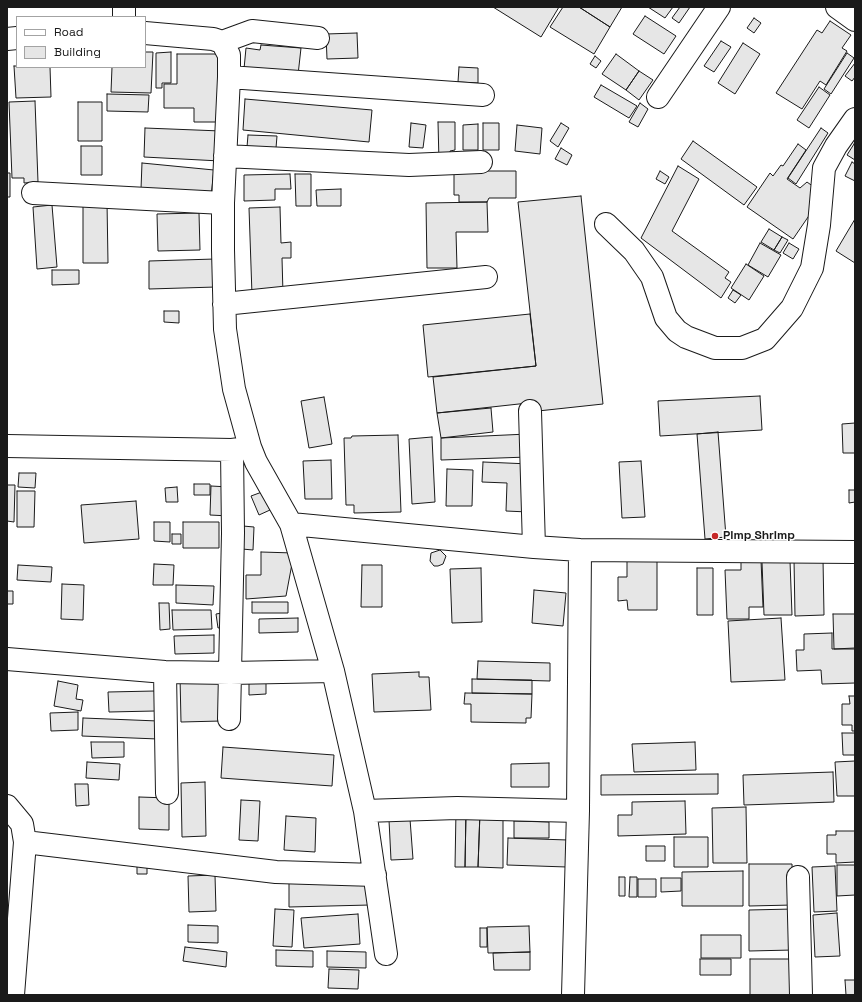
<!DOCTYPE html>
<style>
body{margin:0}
#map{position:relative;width:862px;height:1002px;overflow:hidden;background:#fff;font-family:"Space Grotesk",sans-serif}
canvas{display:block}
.frame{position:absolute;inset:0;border:8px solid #1a1a1a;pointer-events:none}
.legend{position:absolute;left:16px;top:16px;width:130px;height:52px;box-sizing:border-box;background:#fff;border:1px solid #a3a3a3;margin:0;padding:5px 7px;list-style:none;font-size:12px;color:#1a1a1a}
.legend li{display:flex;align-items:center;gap:8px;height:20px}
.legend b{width:20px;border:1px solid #a3a3a3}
</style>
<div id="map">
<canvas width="862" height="1002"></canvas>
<div class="frame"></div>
<ul class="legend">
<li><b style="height:5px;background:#fff"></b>Road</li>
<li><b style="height:11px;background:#e6e6e6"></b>Building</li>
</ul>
</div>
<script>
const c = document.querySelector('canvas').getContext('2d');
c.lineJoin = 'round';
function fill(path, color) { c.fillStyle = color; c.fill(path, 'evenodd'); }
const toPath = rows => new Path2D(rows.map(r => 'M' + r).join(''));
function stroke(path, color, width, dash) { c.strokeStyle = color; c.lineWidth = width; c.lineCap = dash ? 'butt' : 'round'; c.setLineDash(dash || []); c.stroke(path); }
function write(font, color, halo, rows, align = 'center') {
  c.font = font + ' "Space Grotesk",sans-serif'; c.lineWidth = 3; c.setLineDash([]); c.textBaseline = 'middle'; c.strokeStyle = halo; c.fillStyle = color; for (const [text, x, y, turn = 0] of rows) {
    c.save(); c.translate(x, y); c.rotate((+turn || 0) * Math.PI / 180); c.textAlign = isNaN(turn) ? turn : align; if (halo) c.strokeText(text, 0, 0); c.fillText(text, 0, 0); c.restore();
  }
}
const building = toPath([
 [493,7,559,7,541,37,493,7],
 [563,7,579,7,610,27,594,54,550,27,563,7],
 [579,7,622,7,610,27,579,7],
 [648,7,673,7,665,18,648,7],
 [680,7,690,7,679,23,672,18,680,7],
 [645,16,676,36,664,54,633,34,645,16],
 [754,18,761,23,754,33,747,28,754,18],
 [830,21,851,35,842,48,847,51,826,85,820,81,802,109,776,93,817,30,822,33,830,21],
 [357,33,358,58,327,59,326,34,357,33],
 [721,41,731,47,714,72,704,66,721,41],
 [743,43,760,54,735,94,718,83,743,43],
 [261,45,301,48,298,75,244,69,246,48,260,50,261,45],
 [145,52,153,52,151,93,111,92,112,67,145,67,145,52],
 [171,52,171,83,162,83,162,88,156,88,156,53,171,52],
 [847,53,854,58,831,94,824,89,847,53],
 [177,54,219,54,219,122,194,122,194,108,164,108,164,84,177,84,177,54],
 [616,54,639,71,626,90,602,74,616,54],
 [595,56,601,61,596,68,590,64,595,56],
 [855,63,855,77,852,81,845,76,855,63],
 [14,66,17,66,17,67,50,67,51,97,16,98,14,66],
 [459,67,478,68,478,83,458,82,459,67],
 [639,71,653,80,639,100,626,90,639,71],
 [601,85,637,106,629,118,594,97,601,85],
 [819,87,830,95,809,128,797,120,819,87],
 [107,94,149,95,148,112,107,111,107,94],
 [245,99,372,110,369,142,243,130,245,99],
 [35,101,38,182,24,183,24,178,12,178,9,102,35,101],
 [78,102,102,102,102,141,78,141,78,102],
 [640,103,648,109,638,127,629,122,640,103],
 [438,122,455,122,455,150,450,151,450,162,439,162,438,122],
 [411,123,426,125,423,148,409,147,411,123],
 [483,123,499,123,499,150,483,150,483,123],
 [561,123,569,128,558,147,550,141,561,123],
 [478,124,478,150,463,150,463,125,478,124],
 [517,125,542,128,540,154,515,151,517,125],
 [145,128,221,131,220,161,144,157,145,128],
 [821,128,828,133,796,184,788,178,821,128],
 [248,135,277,136,276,148,247,147,248,135],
 [693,141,757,187,744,205,681,159,693,141],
 [798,144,806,150,787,179,800,188,807,182,818,190,819,201,793,239,747,207,770,173,773,176,781,165,783,166,798,144],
 [854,144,855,145,855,160,847,155,854,144],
 [81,146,102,146,102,175,81,175,81,146],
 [561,148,572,155,567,165,555,159,561,148],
 [852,162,855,164,855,181,845,176,852,162],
 [142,163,214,170,211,196,141,189,142,163],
 [678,166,699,179,672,231,729,272,725,278,731,282,721,298,641,238,678,166],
 [454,171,516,171,516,198,489,198,487,202,459,202,459,195,454,195,454,171],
 [660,171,669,177,665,184,656,179,660,171],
 [7,173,10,173,10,197,7,197,7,173],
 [290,174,291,189,275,189,275,200,244,201,244,175,290,174],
 [295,174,311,174,311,206,296,206,295,174],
 [341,189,341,206,317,206,316,190,341,189],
 [581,196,603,404,538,411,537,402,437,413,433,377,536,366,518,202,581,196],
 [83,202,107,202,108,263,83,263,83,202],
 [487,202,488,232,456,232,457,268,427,268,426,203,487,202],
 [52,205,57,267,37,269,33,207,52,205],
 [280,207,281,243,291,242,291,258,282,258,283,294,252,295,249,208,280,207],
 [199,213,200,250,158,251,157,214,199,213],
 [855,219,855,263,836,251,855,219],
 [769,229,782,237,774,250,761,242,769,229],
 [782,237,788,240,780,253,774,250,782,237],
 [760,243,781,255,768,277,748,265,760,243],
 [789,243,799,249,793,259,783,253,789,243],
 [215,259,216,287,149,289,149,261,215,259],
 [746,264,764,276,749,300,731,288,746,264],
 [52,270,79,270,79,284,52,285,52,270],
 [733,290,741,295,735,303,728,298,733,290],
 [164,311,179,311,179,323,164,322,164,311],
 [530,314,536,366,428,377,423,325,530,314],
 [760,396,762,430,660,436,658,401,760,396],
 [324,397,332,444,309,448,301,401,324,397],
 [491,408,493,432,441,438,437,413,491,408],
 [855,423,855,453,843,453,842,424,855,423],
 [718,432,726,537,705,539,697,434,718,432],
 [528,434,528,457,441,460,441,438,528,434],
 [398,435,401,512,354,513,354,505,346,505,344,438,351,438,352,436,398,435],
 [432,437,435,502,412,504,409,439,432,437],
 [331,460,332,499,305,499,303,461,331,460],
 [641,461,645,517,622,518,619,462,641,461],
 [483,462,530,464,528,512,506,511,507,483,482,482,483,462],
 [447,469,473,470,472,506,446,506,447,469],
 [19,473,36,473,35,488,18,487,19,473],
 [194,484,210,484,210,495,194,495,194,484],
 [7,485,15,485,14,522,7,521,7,485],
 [211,486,229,487,229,516,210,515,211,486],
 [177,487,178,502,166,502,165,488,177,487],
 [849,490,855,490,855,502,849,503,849,490],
 [17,491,35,491,34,527,17,527,17,491],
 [262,492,270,510,259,515,251,496,262,492],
 [136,501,139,539,84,543,81,505,136,501],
 [154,522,170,522,170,542,154,541,154,522],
 [183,522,219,522,219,548,183,548,183,522],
 [243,526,254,527,253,550,242,549,243,526],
 [172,534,181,534,181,544,172,544,172,534],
 [440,550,446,556,443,564,438,566,434,566,430,561,431,553,440,550],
 [261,552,294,553,286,596,246,599,246,575,261,575,261,552],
 [794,559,823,559,824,615,795,616,794,559],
 [627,560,657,560,657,610,628,610,627,600,618,601,618,577,627,577,627,560],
 [741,560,761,560,763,607,749,607,749,619,727,619,725,570,741,570,741,560],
 [790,561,792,615,764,615,762,562,790,561],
 [154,564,174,565,173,585,153,585,154,564],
 [18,565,52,567,51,582,17,580,18,565],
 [362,565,382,565,382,607,361,607,362,565],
 [481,568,482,622,452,623,450,569,481,568],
 [697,568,713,568,713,615,697,615,697,568],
 [62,584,84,585,83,620,61,619,62,584],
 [176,585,214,586,213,605,176,603,176,585],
 [534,590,566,593,563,626,532,623,534,590],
 [7,591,13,591,13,604,7,604,7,591],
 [252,602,288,602,288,613,252,613,252,602],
 [159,603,169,603,170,629,160,630,159,603],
 [172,610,211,610,212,629,173,630,172,610],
 [228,612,229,626,218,628,216,614,228,612],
 [833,614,855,614,855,648,834,649,833,614],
 [298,618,298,632,259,633,259,619,298,618],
 [781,618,785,680,731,682,728,621,781,618],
 [832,633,832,649,855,649,855,683,822,684,821,670,797,671,796,650,804,650,804,634,832,633],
 [214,635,214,653,175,654,174,636,214,635],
 [478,661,550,663,550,681,477,679,478,661],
 [419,672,419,677,429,677,431,710,374,712,372,674,419,672],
 [219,676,221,721,181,722,180,677,219,676],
 [472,679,532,680,532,694,472,693,472,679],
 [58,681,78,685,76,699,83,700,81,711,54,706,58,681],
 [249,681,266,681,266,694,249,695,249,681],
 [155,691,155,711,109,712,108,692,155,691],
 [465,693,532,694,531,718,526,718,526,723,471,722,471,704,464,704,465,693],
 [849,696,855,696,855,731,852,731,852,725,842,725,842,704,850,704,849,696],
 [78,712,78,730,51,731,50,713,78,712],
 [83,718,158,721,158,739,82,736,83,718],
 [842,733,855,733,855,755,843,755,842,733],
 [91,742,124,742,124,757,92,758,91,742],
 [695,742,696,770,634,772,632,744,695,742],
 [223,747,334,755,332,786,221,778,223,747],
 [855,761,855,796,837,796,835,762,855,761],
 [87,762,120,764,119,780,86,778,87,762],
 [549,763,549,787,511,787,511,764,549,763],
 [833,772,834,802,744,805,743,775,833,772],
 [718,774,718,794,601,795,601,775,718,774],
 [205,782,206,836,182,837,181,783,205,782],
 [75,784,88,784,89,805,76,806,75,784],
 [139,797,169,798,169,830,139,829,139,797],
 [241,800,260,801,258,841,239,840,241,800],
 [685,801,686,834,618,836,618,815,632,815,632,802,685,801],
 [746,807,747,863,713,863,712,808,746,807],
 [456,811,466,811,465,867,455,867,456,811],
 [466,811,480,812,478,867,465,867,466,811],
 [480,812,503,812,503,868,478,867,480,812],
 [286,816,316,818,315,852,284,850,286,816],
 [410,819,413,859,391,860,389,820,410,819],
 [514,821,549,822,549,838,514,838,514,821],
 [836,831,855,831,855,862,836,863,836,854,827,854,827,835,836,835,836,831],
 [674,837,708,837,708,867,674,867,674,837],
 [508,838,568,840,567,867,507,865,508,838],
 [646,846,665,846,665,861,646,861,646,846],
 [749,864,792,864,793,905,749,906,749,864],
 [837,865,855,865,855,895,837,896,837,865],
 [137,866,147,866,147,874,137,874,137,866],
 [835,866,837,911,814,912,812,867,835,866],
 [743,871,743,906,682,906,682,872,743,871],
 [215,875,216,911,189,912,188,876,215,875],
 [369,876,370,905,289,907,289,879,369,876],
 [619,877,625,877,625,896,619,896,619,877],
 [630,877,637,877,637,897,629,897,630,877],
 [661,878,681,878,681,891,661,892,661,878],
 [638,879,656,879,656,897,638,897,638,879],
 [275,909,294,910,292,947,273,946,275,909],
 [793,909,793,950,749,951,749,910,793,909],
 [837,913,840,956,815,957,813,915,837,913],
 [358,914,360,944,304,948,301,918,358,914],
 [188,925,218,926,218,943,188,942,188,925],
 [529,926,530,952,488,953,487,927,529,926],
 [480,928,487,928,487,947,480,947,480,928],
 [701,935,741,935,741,958,701,958,701,935],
 [185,947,227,952,226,967,183,961,185,947],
 [276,950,313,951,313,967,276,966,276,950],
 [327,951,366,952,366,968,327,967,327,951],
 [530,952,530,970,494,970,493,953,530,952],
 [700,959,731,959,731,975,700,975,700,959],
 [750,959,793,959,793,995,750,995,750,959],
 [329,969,359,970,358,989,328,988,329,969],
 [845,980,855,980,855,995,846,995,845,980]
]);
const minor = toPath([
 [124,7,124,17],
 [145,33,213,39,222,42,229,55,229,77,223,203,223,250,225,329,234,389,250,447,256,462,291,524,333,671,365,811,386,954],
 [7,39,17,38],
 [222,42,252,31,318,38],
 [229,77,483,95],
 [658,97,719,7],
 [225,156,409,165,481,162],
 [33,193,223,203],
 [606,224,634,251,652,277,666,318,677,331,686,337,715,348,742,348,765,339,792,308,812,268,819,225,824,168,836,146,855,119],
 [224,304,486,277],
 [530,411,534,547],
 [7,446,232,450,247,448],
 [291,524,534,547,580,550,855,552],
 [7,659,165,672,230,673,333,671],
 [165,672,167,793],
 [229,719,233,533,232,450],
 [7,806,22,824,25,842,13,995],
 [365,811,457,808,578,811],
 [25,842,276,872,375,875],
 [798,877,801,995],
 [573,995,578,811,580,550]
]);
const major = toPath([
 [837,7,855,20]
]);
const markers = [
 [715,536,4,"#c62828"]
];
const poiNames = [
 ["Pimp Shrimp",723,536]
];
fill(building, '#e6e6e6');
stroke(building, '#1a1a1a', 1);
stroke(minor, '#1a1a1a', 24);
stroke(major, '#1a1a1a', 24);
stroke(minor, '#fff', 22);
stroke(major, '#fff', 22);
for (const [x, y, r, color] of markers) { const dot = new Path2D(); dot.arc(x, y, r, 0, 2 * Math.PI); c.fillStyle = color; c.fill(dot); stroke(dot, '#fff', 1.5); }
write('bold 12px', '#1a1a1a', '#fff', poiNames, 'left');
</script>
